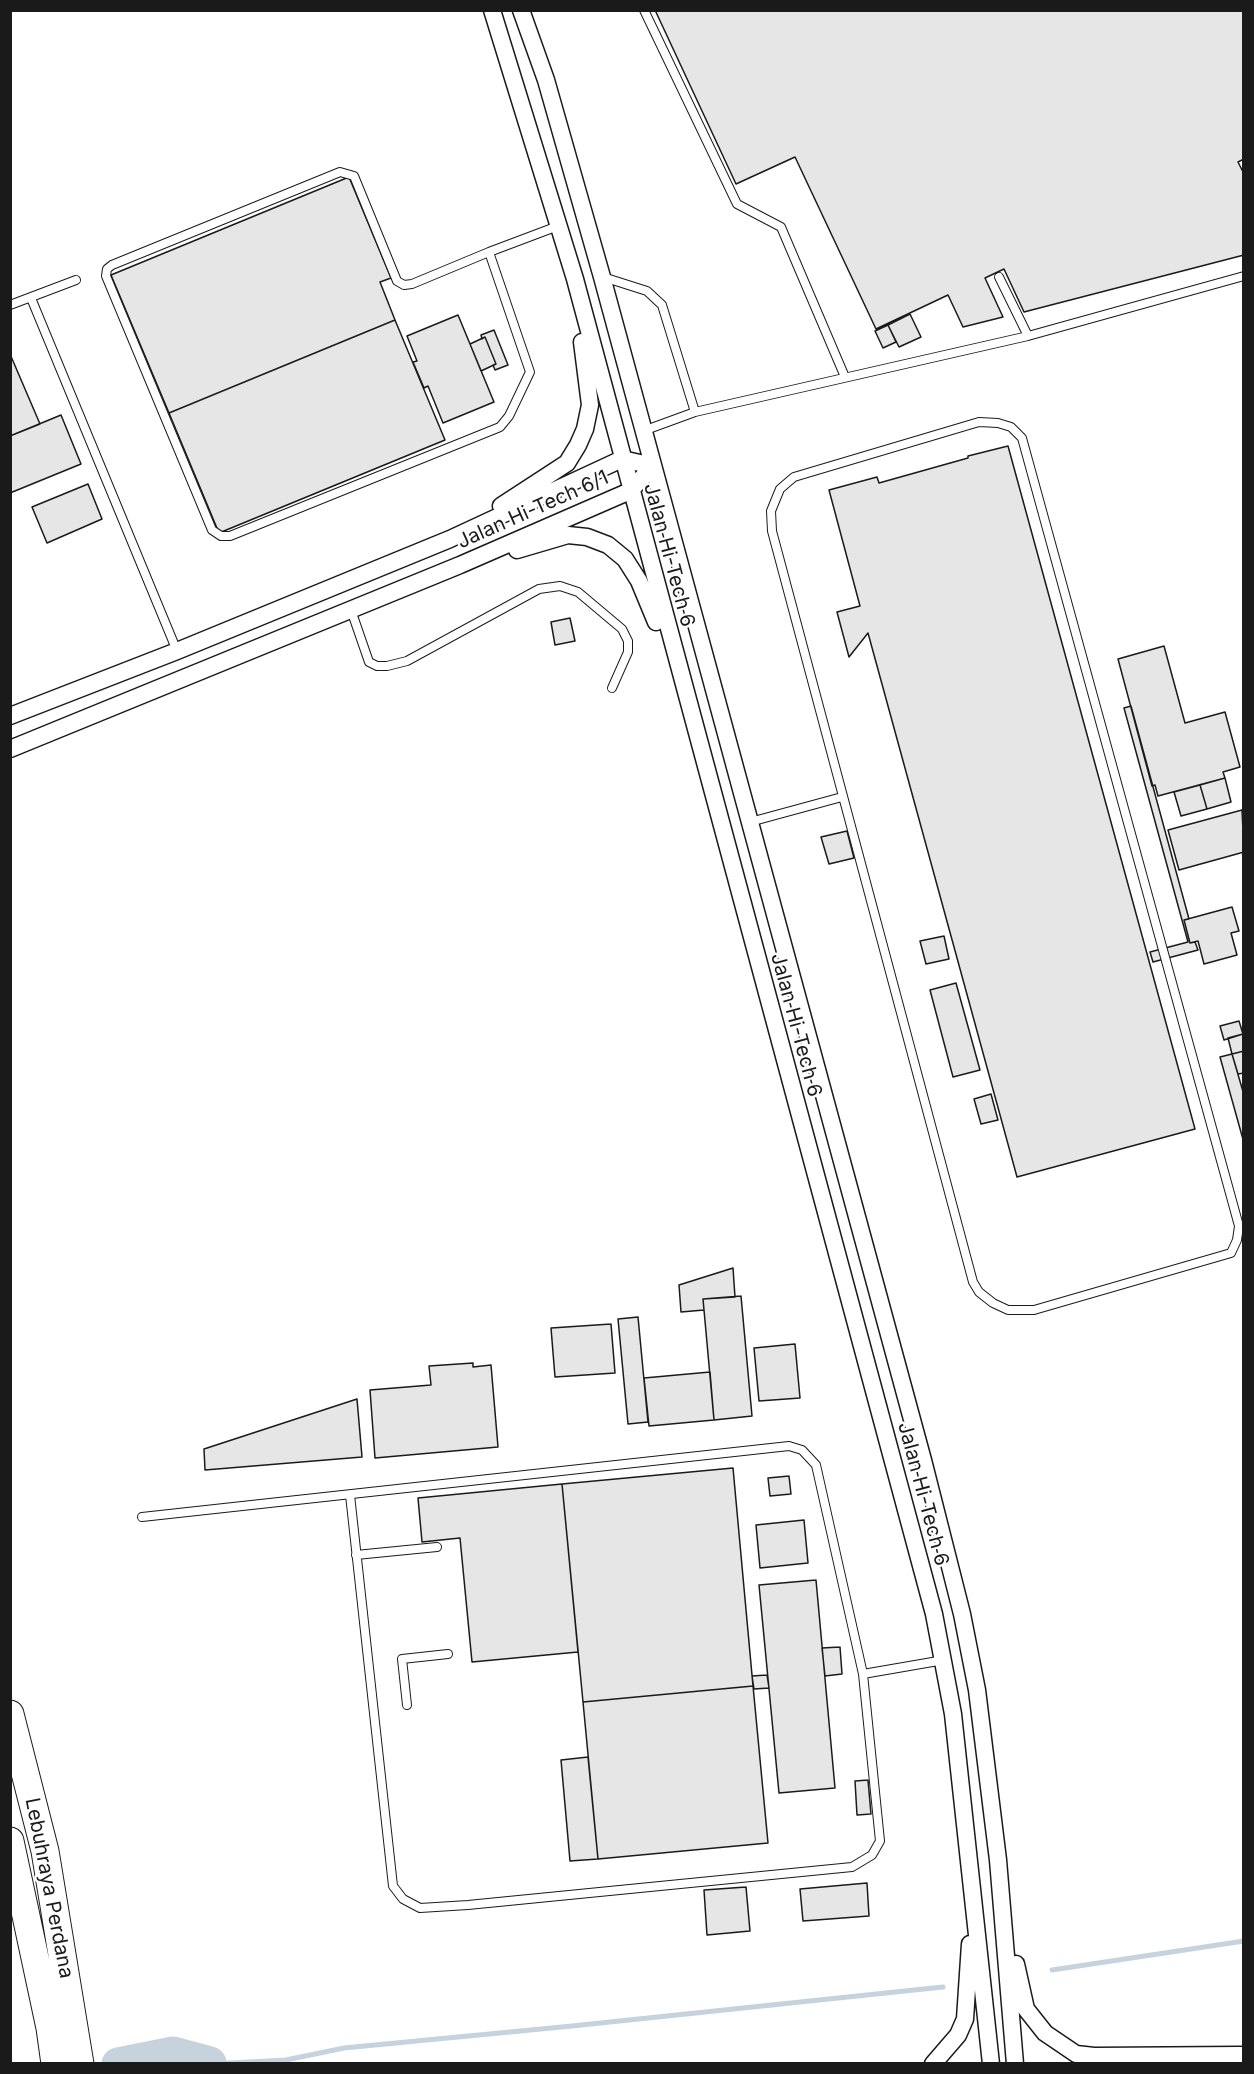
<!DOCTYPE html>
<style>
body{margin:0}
#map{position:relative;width:1254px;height:2074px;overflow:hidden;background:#fff;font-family:Inter,sans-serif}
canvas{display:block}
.frame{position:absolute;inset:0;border:12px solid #1a1a1a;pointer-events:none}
</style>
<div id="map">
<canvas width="1254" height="2074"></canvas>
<div class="frame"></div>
</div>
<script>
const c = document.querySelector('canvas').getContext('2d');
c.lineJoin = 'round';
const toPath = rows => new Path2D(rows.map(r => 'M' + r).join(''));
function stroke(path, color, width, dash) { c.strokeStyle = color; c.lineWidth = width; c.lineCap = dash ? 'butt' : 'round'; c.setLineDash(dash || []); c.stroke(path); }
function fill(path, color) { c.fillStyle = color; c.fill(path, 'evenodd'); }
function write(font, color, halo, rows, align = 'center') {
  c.font = font + ' Inter,sans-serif'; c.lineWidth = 4.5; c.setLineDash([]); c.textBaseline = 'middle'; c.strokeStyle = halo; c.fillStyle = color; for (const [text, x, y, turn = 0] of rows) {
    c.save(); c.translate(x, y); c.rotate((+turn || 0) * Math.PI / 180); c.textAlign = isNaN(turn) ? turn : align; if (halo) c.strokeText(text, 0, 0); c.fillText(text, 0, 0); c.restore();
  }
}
const stream = toPath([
 [1052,1970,1244,1941],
 [210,2064,286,2060,344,2048,572,2026,943,1987]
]);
const river = toPath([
 [118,2064,173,2053,210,2063]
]);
const building = toPath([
 [655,10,1244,10,1244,159,1238,162,1244,174,1244,255,1024,312,1004,269,985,278,1003,317,963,327,948,295,876,329,795,157,736,184,655,10],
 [349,177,391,278,380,282,395,320,169,413,111,275,349,177],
 [910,314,921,337,899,347,888,325,910,314],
 [458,315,494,402,443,423,428,386,424,388,413,362,417,361,407,336,458,315],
 [395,320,445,440,219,533,169,413,395,320],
 [888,325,896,342,883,348,875,331,888,325],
 [494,330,508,365,495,370,493,365,496,364,485,337,482,339,481,335,494,330],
 [485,337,496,364,481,371,470,344,485,337],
 [10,354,40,424,10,436,10,354],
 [61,415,81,464,10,493,10,436,61,415],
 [1008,446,1195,1129,1017,1177,868,633,849,657,837,612,860,606,829,490,877,477,879,483,968,458,968,456,1008,446],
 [88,484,102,519,47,543,32,507,88,484],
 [570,618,575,641,555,645,551,622,570,618],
 [1164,646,1185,723,1225,712,1240,767,1223,772,1225,778,1158,796,1155,785,1152,786,1118,659,1164,646],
 [1131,706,1189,919,1184,920,1190,943,1195,942,1198,950,1153,962,1150,952,1188,942,1124,708,1131,706],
 [1225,778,1231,802,1207,809,1200,785,1225,778],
 [1200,785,1207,809,1181,816,1174,792,1200,785],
 [1242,810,1244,852,1179,870,1168,830,1242,810],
 [847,831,854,858,829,864,821,837,847,831],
 [1232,907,1239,931,1231,933,1237,955,1204,964,1198,941,1190,943,1184,920,1232,907],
 [944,936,949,959,926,964,920,941,944,936],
 [956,983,980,1070,953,1077,930,990,956,983],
 [1239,1021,1243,1034,1224,1040,1220,1026,1239,1021],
 [1243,1034,1244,1051,1232,1054,1228,1038,1243,1034],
 [1244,1051,1244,1073,1238,1074,1232,1054,1244,1051],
 [1232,1054,1244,1095,1244,1143,1220,1057,1232,1054],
 [991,1094,998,1120,981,1124,974,1099,991,1094],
 [733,1268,735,1297,703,1299,704,1310,681,1312,679,1285,733,1268],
 [741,1296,752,1416,714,1420,703,1299,741,1296],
 [638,1317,648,1422,628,1424,618,1319,638,1317],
 [611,1324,615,1373,555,1377,551,1328,611,1324],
 [795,1344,800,1398,759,1401,754,1348,795,1344],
 [473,1363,473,1367,491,1365,498,1447,375,1458,370,1390,431,1385,429,1366,473,1363],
 [710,1372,714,1420,649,1426,644,1378,710,1372],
 [357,1399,362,1457,205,1470,204,1449,357,1399],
 [733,1468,753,1686,583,1702,562,1484,733,1468],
 [789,1476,791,1494,770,1496,768,1478,789,1476],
 [562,1484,578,1652,472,1662,460,1538,422,1542,418,1498,562,1484],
 [804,1520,808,1563,760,1568,756,1525,804,1520],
 [816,1580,835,1788,779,1793,759,1585,816,1580],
 [840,1647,842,1674,825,1676,822,1648,840,1647],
 [767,1675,769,1688,754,1689,752,1676,767,1675],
 [753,1686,768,1843,598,1859,583,1702,753,1686],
 [588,1757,598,1859,570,1861,561,1760,588,1757],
 [868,1780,871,1814,857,1815,855,1781,868,1780],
 [867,1883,869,1916,803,1921,800,1889,867,1883],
 [746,1887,750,1931,707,1935,704,1890,746,1887]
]);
const service = toPath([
 [644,10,737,204,781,227,845,377],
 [489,252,530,372,509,416,500,427,230,536,221,536,212,530,106,276,107,269,112,265,340,172,354,176,397,281,404,285,412,284,489,252,558,226],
 [603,277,647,291,662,305,695,412,643,431],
 [999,277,1028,336],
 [31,298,177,651],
 [10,305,76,280],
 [695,412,1028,336,1244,276],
 [979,422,998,423,1011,427,1022,438,1239,1226,1237,1240,1231,1253,1034,1310,1008,1310,993,1303,979,1292,973,1282,772,531,771,511,780,489,794,477,979,422],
 [351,610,369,662,377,666,387,666,407,661,539,589,560,586,578,592,622,629,628,641,628,652,612,688],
 [750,822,842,797],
 [142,1517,789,1446,802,1450,816,1465,863,1674,880,1841,872,1855,852,1867,468,1905,420,1908,403,1899,393,1886,350,1495],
 [356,1555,437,1547],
 [863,1674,944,1660],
 [407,1705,402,1659,448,1654]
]);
const minor = toPath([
 [492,10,575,279,934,1614,953,1714,991,2064],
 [521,10,546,80,602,277,923,1460,962,1614,977,1690,998,1860,1015,2064],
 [501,506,567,463,578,445,585,429,590,405,582,342],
 [517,550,568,535,587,537,608,545,625,559,639,581,656,622],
 [10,716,177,651,450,539,622,459,653,466],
 [10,749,460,565,630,491,653,466],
 [1016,1964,1026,2009,1045,2033,1076,2054,1094,2056,1241,2055],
 [933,2064,958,2035,965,2019,970,1944]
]);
const primary = toPath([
 [10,1714,45,1851,80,2064],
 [10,1841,50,2028,55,2064]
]);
const streetNames = [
 ["Jalan Hi-Tech 6/1",533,510,-24],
 ["Jalan Hi-Tech 6",669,555,75],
 ["Jalan Hi-Tech 6",796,1025,75],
 ["Jalan Hi-Tech 6",923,1494,75],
 ["Lebuhraya Perdana",49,1888,79]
];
stroke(stream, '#c6d2dc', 5);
stroke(river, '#c6d2dc', 33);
fill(building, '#e6e6e6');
stroke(building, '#1a1a1a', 1.5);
stroke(service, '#1a1a1a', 10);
stroke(minor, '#1a1a1a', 19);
stroke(primary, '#1a1a1a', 29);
stroke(service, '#fff', 8);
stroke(minor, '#fff', 16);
stroke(primary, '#fff', 27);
write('20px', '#1a1a1a', '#fff', streetNames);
</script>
